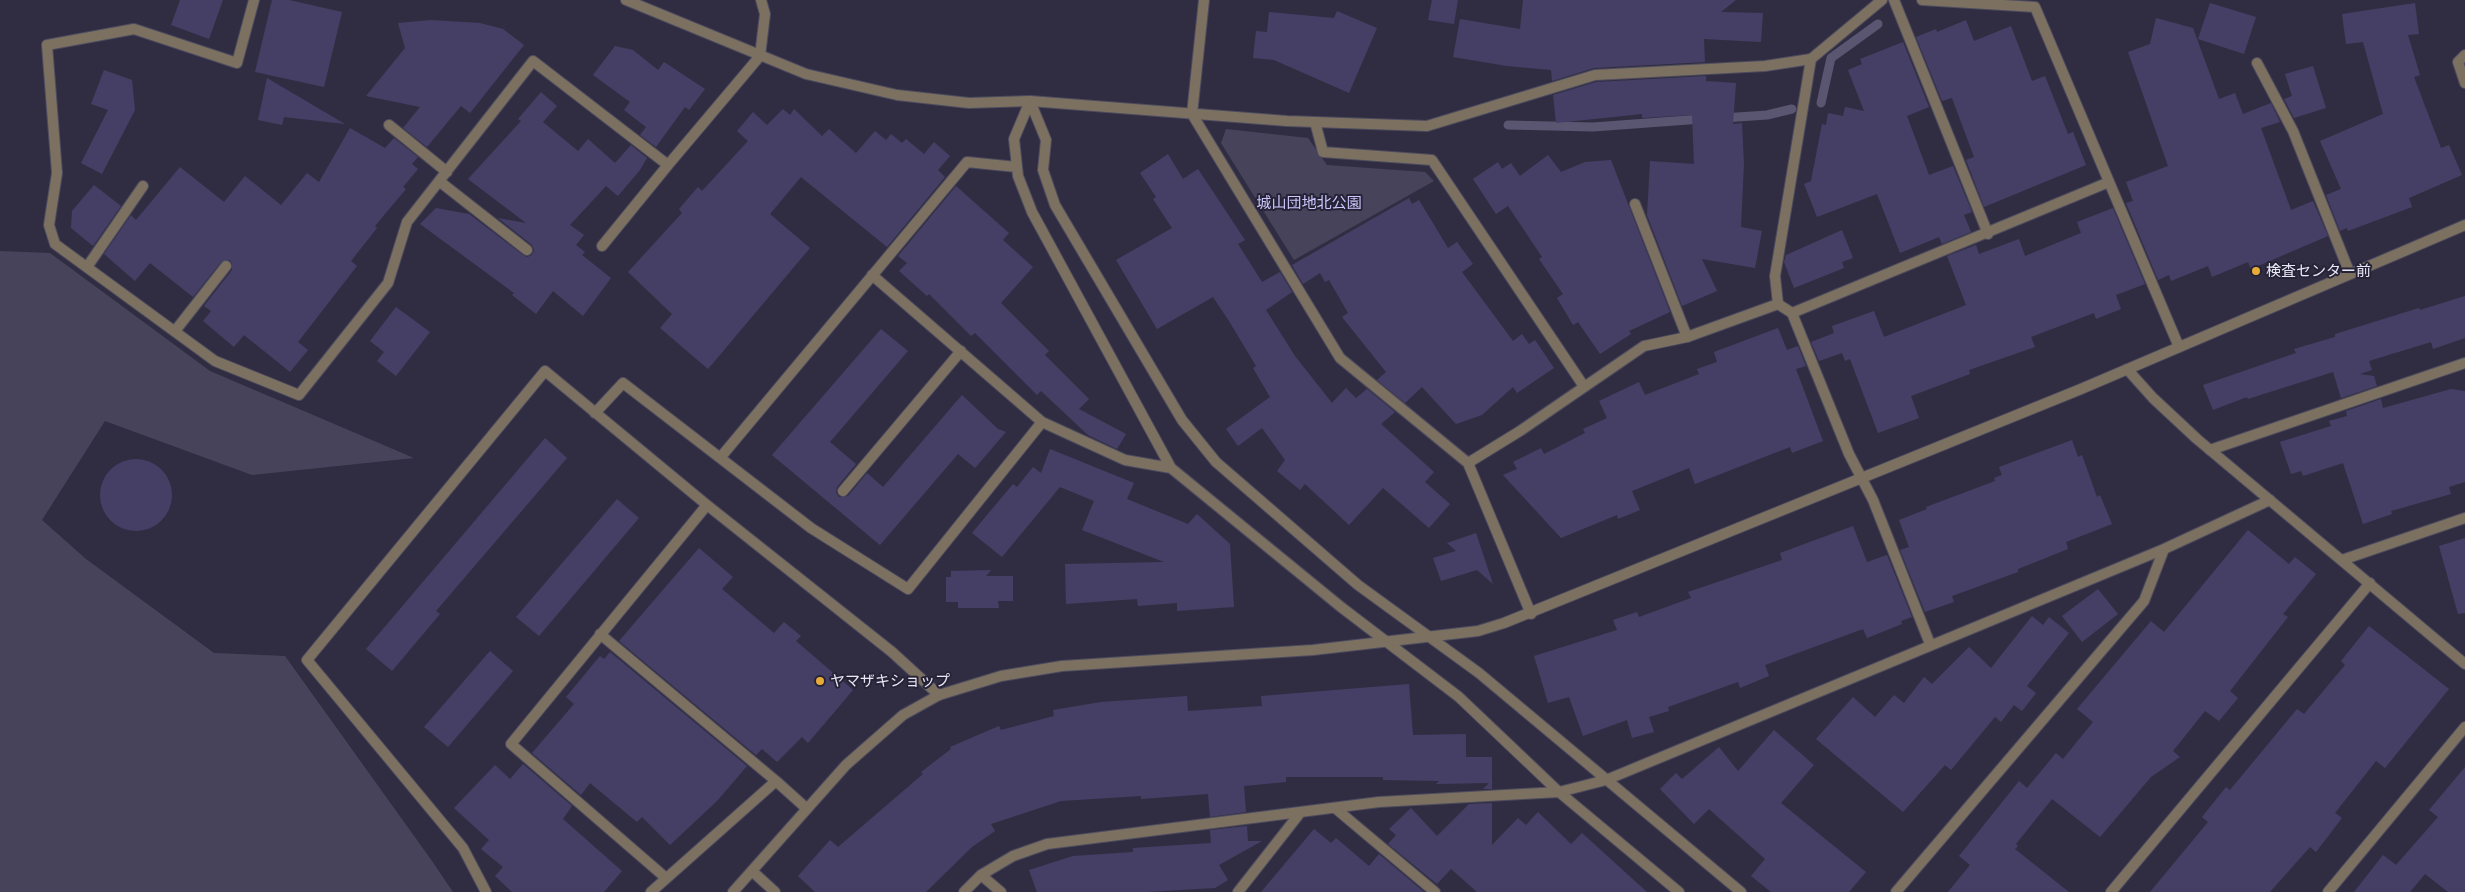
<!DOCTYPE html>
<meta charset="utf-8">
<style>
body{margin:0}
canvas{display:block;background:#302d42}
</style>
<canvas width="2465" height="892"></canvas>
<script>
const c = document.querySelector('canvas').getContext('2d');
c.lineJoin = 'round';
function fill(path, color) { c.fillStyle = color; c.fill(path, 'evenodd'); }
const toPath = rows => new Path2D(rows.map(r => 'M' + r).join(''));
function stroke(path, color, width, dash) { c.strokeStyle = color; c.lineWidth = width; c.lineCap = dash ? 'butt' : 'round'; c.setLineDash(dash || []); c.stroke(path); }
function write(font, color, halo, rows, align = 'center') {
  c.font = font + ' Ubuntu,"Noto Sans JP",sans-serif'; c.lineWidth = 4; c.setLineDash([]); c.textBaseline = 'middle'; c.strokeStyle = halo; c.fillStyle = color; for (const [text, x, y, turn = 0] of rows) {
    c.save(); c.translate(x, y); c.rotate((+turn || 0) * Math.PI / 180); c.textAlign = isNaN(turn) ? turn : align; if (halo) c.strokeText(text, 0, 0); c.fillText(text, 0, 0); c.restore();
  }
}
const green = toPath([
 [1226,129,1308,138,1327,165,1425,172,1434,181,1294,260,1221,143],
 [0,251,50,253,210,371,414,458,252,475,105,421,42,520,86,559,214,653,285,656,432,861,453,892,0,892]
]);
const stream = toPath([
 [1821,103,1831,58,1878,24],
 [1723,118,1767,115,1792,109],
 [1508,125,1593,127,1702,119]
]);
const building = toPath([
 [180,0,223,0,209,39,171,25],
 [272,0,289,0,342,12,324,87,255,72],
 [1432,0,1458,0,1454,24,1428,20],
 [1523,0,1736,0,1721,12,1763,13,1761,42,1704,39,1705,62,1594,68,1552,81,1551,70,1507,66,1453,57,1460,19,1520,29],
 [2210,3,2256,17,2244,54,2198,39],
 [2415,3,2419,34,2408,35,2420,75,2414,77,2441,148,2449,145,2462,175,2409,198,2412,207,2348,231,2347,228,2340,231,2326,195,2341,189,2320,141,2383,114,2363,42,2346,44,2342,14],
 [1337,11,1377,28,1349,93,1274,60,1253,58,1256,31,1267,32,1269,12,1334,18],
 [2156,18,2193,28,2219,99,2235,93,2243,114,2271,103,2280,122,2261,128,2291,210,2313,201,2328,236,2251,269,2248,262,2212,277,2208,266,2171,281,2169,275,2158,280,2126,203,2133,201,2126,182,2168,166,2128,52,2150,44],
 [431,20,480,23,503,29,524,45,470,113,461,106,427,147,403,128,420,107,366,96,405,48,398,23],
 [1966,20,1974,41,2011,26,2032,81,2045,76,2068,134,2073,132,2086,165,1984,207,1966,160,1974,157,1952,98,1942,101,1916,37,1936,29,1937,32],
 [1903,42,1929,107,1907,116,1929,175,1953,166,1972,212,1964,215,1971,232,1942,244,1939,237,1900,253,1877,194,1817,217,1804,184,1811,181,1822,124,1826,125,1828,113,1843,116,1845,107,1864,111,1848,70,1862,64,1860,59],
 [615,46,633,50,658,70,664,62,705,89,689,110,685,107,656,147,640,135,646,127,624,110,630,102,593,75],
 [2313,66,2326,108,2294,118,2284,99,2292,96,2285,74],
 [104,70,132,80,135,110,102,174,81,163,108,110,91,104],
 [1706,76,1706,81,1736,83,1733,124,1742,123,1744,164,1741,227,1762,231,1755,268,1702,259,1717,291,1682,306,1647,215,1650,161,1694,164,1692,115,1642,118,1642,114,1556,123,1553,95,1596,82],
 [267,78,345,124,284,117,282,125,258,120],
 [541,92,557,106,543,122,578,151,588,139,615,163,631,145,647,158,640,170,618,196,606,186,570,225,584,235,576,245,585,252,582,255,611,278,583,316,553,291,536,314,512,295,514,293,420,224,436,208,469,214,523,255,527,257,532,255,534,250,532,245,498,218,526,223,468,179,521,121,518,119],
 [783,109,790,115,794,109,822,136,829,129,856,153,875,131,886,140,891,134,902,143,906,139,924,154,934,142,950,156,938,170,945,177,887,247,801,177,770,214,810,248,708,369,660,328,672,314,628,272,682,213,679,209,698,187,702,191,748,141,737,131,753,112,767,125],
 [350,128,385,148,394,138,418,157,412,164,418,169,403,187,406,189,375,226,377,228,351,261,357,266,298,342,308,350,290,372,244,335,234,347,203,321,211,311,204,306,232,270,232,264,230,260,221,262,193,297,150,263,135,281,104,254,131,215,136,220,180,167,224,202,245,176,281,205,307,173,319,182],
 [1168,154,1183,179,1198,169,1245,240,1238,244,1262,282,1280,272,1292,292,1266,310,1295,356,1332,403,1346,388,1356,398,1367,389,1395,412,1381,424,1434,472,1425,482,1450,504,1429,528,1383,488,1349,525,1305,484,1300,490,1277,471,1285,460,1262,428,1238,446,1226,429,1270,397,1253,368,1256,366,1229,321,1213,297,1157,329,1116,260,1172,228,1153,199,1156,197,1140,173],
 [1548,155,1561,172,1585,162,1611,160,1670,312,1629,331,1631,334,1600,354,1578,322,1573,325,1557,298,1563,294,1539,259,1542,257,1508,206,1496,214,1473,179,1498,162,1502,169,1511,163,1520,176],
 [94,185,121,206,93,246,71,228,72,211],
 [956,186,1009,233,1003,240,1033,267,1001,303,1049,351,1045,355,1089,399,1079,409,1126,434,1117,449,1088,435,1041,391,1037,395,975,333,971,336,929,294,927,296,899,271,907,263,898,256],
 [1409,198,1412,204,1419,200,1448,248,1457,242,1473,264,1462,272,1513,341,1522,334,1529,344,1535,340,1554,368,1517,393,1513,387,1482,415,1456,424,1422,387,1405,403,1377,380,1386,372,1342,317,1348,313,1329,280,1325,282,1320,273,1303,284,1292,265],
 [2113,208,2145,284,2116,295,2121,309,2096,319,2094,313,2031,337,2035,347,1969,370,1970,374,1911,396,1919,418,1878,433,1850,359,1845,361,1842,353,1819,361,1811,342,1834,333,1832,326,1874,311,1884,337,1966,305,1947,256,1976,245,1979,254,2019,239,2025,256,2081,233,2077,222],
 [1842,230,1853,258,1842,262,1844,268,1794,288,1784,262,1786,255],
 [2465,296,2465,338,2433,349,2431,342,2369,361,2372,370,2360,374,2374,376,2377,386,2341,398,2333,372,2248,399,2247,397,2213,410,2203,385,2296,353,2294,349,2335,337,2335,334,2419,308,2420,310],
 [396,307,430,332,396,376,377,361,384,352,370,341],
 [1778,328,1787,350,1798,346,1806,366,1796,369,1823,441,1792,453,1790,447,1695,484,1689,468,1632,491,1640,510,1618,519,1617,515,1561,538,1503,475,1517,469,1513,462,1541,448,1544,454,1585,433,1583,429,1607,418,1599,401,1639,382,1645,395,1699,374,1697,369,1717,362,1714,352],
 [881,329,908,351,830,442,856,464,837,487,836,493,839,497,848,496,867,473,883,487,962,395,998,429,1006,432,975,468,958,454,880,545,772,455],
 [2451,389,2465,391,2465,482,2449,487,2451,494,2391,511,2392,514,2363,524,2343,463,2303,476,2301,471,2291,474,2280,442,2331,426,2329,421,2347,416,2346,411,2381,399,2383,408],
 [545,438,567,458,436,611,440,614,392,671,366,649],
 [2072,440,2078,457,2082,455,2097,497,2100,495,2112,524,2066,542,2068,549,2018,569,2018,572,1952,596,1954,602,1925,612,1900,550,1909,547,1899,520,1927,509,1926,507,1995,481,1994,478,2002,475,1999,467],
 [1050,449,1134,483,1127,499,1188,524,1197,514,1230,544,1234,607,1177,611,1177,603,1138,606,1137,599,1066,604,1065,564,1164,562,1082,530,1094,501,1060,487,1002,557,972,533,1013,484,1017,487,1033,467,1041,473],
 '100 495a36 36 0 1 1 72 0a36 36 0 1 1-72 0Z',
 [617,499,639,518,539,636,516,617],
 [1853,526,1867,562,1887,555,1912,617,1901,621,1902,624,1867,638,1863,629,1765,665,1769,676,1740,688,1738,682,1668,707,1669,711,1649,717,1654,732,1632,738,1627,720,1583,736,1569,697,1548,703,1534,656,1617,630,1613,620,1637,612,1639,617,1691,598,1688,592,1782,560,1780,553],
 [2248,530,2289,564,2295,557,2316,574,2283,614,2288,617,2230,691,2238,698,2219,721,2205,711,2173,751,2180,757,2151,777,2100,837,2052,799,2016,844,2018,846,2015,849,2069,892,1948,892,1970,865,1959,856,2019,781,2027,788,2056,753,2063,759,2093,722,2077,709,2151,621,2164,632],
 [1476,533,1493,584,1477,570,1441,581,1433,558,1456,551,1447,543],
 [2465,538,2465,613,2458,614,2439,546],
 [699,548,733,577,722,589,774,633,784,622,801,636,796,641,853,690,808,743,802,737,777,762,762,749,756,755,619,641],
 [991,570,986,576,1013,576,1013,601,998,601,999,608,958,608,958,602,946,602,946,577,951,577,951,571],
 [2098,589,2118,614,2082,642,2062,616],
 [2032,616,2043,625,2049,617,2069,633,2027,686,2036,693,2022,711,2014,705,2001,722,1995,717,1951,770,1945,765,1903,812,1816,739,1853,697,1875,717,1894,695,1904,703,1924,677,1932,684,1969,647,1991,668],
 [2369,626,2449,689,2385,768,2376,761,2335,813,2342,818,2316,852,2310,847,2270,892,2150,892,2208,822,2202,817,2226,787,2230,790,2297,709,2304,714,2345,665,2341,661],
 [490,651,513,671,448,747,424,727],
 [610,652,747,766,717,801,670,845,642,817,637,822,590,783,581,795,532,753,574,704,566,697,600,656,604,659],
 [1409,684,1413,735,1466,734,1466,757,1492,757,1492,789,1483,789,1489,783,1436,784,1439,781,1383,780,1383,777,1286,777,1286,782,1244,786,1246,812,1210,817,1208,794,1141,799,1141,796,1061,801,991,824,995,831,972,847,926,892,815,892,798,876,830,840,838,847,923,774,921,772,951,749,950,747,999,726,1001,730,1054,716,1053,710,1101,702,1187,696,1188,711,1262,706,1261,696],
 [1774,730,1814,765,1781,803,1866,872,1849,892,1771,892,1751,876,1765,859,1709,809,1694,824,1660,789,1676,773,1682,779,1719,747,1738,771],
 [523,764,572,806,563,819,622,871,604,892,512,892,495,876,503,867,481,849,489,840,454,808,495,765,510,779],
 [2465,767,2465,892,2448,892,2425,874,2410,892,2354,892,2383,855,2396,865,2438,817,2429,810],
 [1492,803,1492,845,1518,818,1526,825,1538,812,1571,844,1582,833,1647,892,1477,892,1451,869,1437,884,1388,844,1396,835,1389,829,1411,808,1437,836,1469,804],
 [1247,826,1248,841,1262,841,1219,865,1228,880,1215,888,1147,892,1037,892,1029,870,1073,856,1133,852,1133,848,1211,843,1210,830],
 [1314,829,1331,843,1336,838,1369,866,1379,854,1424,892,1261,892]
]);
const service = toPath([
 [1635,204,1687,337]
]);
const minor = toPath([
 [254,0,237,63,134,29,47,45,57,173,49,225,55,244,215,361,299,395,388,283,407,222,533,61,668,165,760,56,765,14,761,0],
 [1204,0,1192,114,1340,358,1468,463,1531,614],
 [1894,0,1988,234],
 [1922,0,2035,7,2179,347],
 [2465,55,2458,62,2465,83],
 [1811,59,1775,276,1778,304,1792,313,1849,454,1873,500,1930,644],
 [2257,63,2293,131,2350,274],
 [1030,101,1046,140,1043,170,1055,205,1182,420,1216,462,1358,585,1479,673,1741,892],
 [1030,101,1014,139,1018,176,1032,212,1171,468,1341,607,1459,697,1559,792,1679,892],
 [1315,122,1323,152,1432,160,1583,385],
 [389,125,447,172],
 [439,181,527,250],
 [602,246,668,165],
 [87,267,143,186],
 [872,275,1042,422],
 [1792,313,2109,182],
 [175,331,226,266],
 [595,413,623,383,811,528,908,589,1042,422,1125,460,1171,468],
 [2210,450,2465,363],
 [720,458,967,162,1017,167],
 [1468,463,1520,431,1644,346,1687,337,1778,304],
 [843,491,961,351],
 [2342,560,2465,518],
 [600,634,776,781],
 [1335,808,1435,892],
 [981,875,1001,892],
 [666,878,511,744,707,505],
 [486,892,463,848,307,660,545,371,707,505,892,652,939,695],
 [651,892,776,781,806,808],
 [964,892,981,875,1013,856,1047,844,1379,802,1559,792,1606,780,2164,549,2270,500],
 [1238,892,1300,813],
 [1896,892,2144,601,2164,549],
 [2111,892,2370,583],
 [2328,892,2465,727]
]);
const tertiary = toPath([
 [626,0,806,74,897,95,969,103,1030,101,1287,121,1427,126,1595,75,1765,66,1811,59,1882,0],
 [2127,369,2153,398,2197,439,2465,664],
 [752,871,775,892],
 [733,892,846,765,903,715,939,695,1001,676,1062,666,1313,650,1478,631,1504,623,2081,389,2465,225]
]);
const markers = [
 [2256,271,5,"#e9ab38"],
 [820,681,5,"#e9ab38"]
];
const parkNames = [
 ["城山団地北公園",1309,203]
];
const poiNames = [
 ["検査センター前",2266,271],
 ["ヤマザキショップ",830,681]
];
fill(green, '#46435b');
stroke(stream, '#5a5571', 9);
fill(building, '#453f65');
stroke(service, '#4d4b5f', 12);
stroke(minor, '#4d4b5f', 12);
stroke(tertiary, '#4d4b5f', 12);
stroke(service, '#7c7160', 10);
stroke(minor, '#7c7160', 10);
stroke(tertiary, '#7c7160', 10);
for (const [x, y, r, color] of markers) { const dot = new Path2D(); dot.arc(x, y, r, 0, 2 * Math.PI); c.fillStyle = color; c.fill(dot); stroke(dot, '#262337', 2); }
write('15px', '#ccc6fc', '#262337', parkNames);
write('15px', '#e8e7f5', '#262337', poiNames, 'left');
</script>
